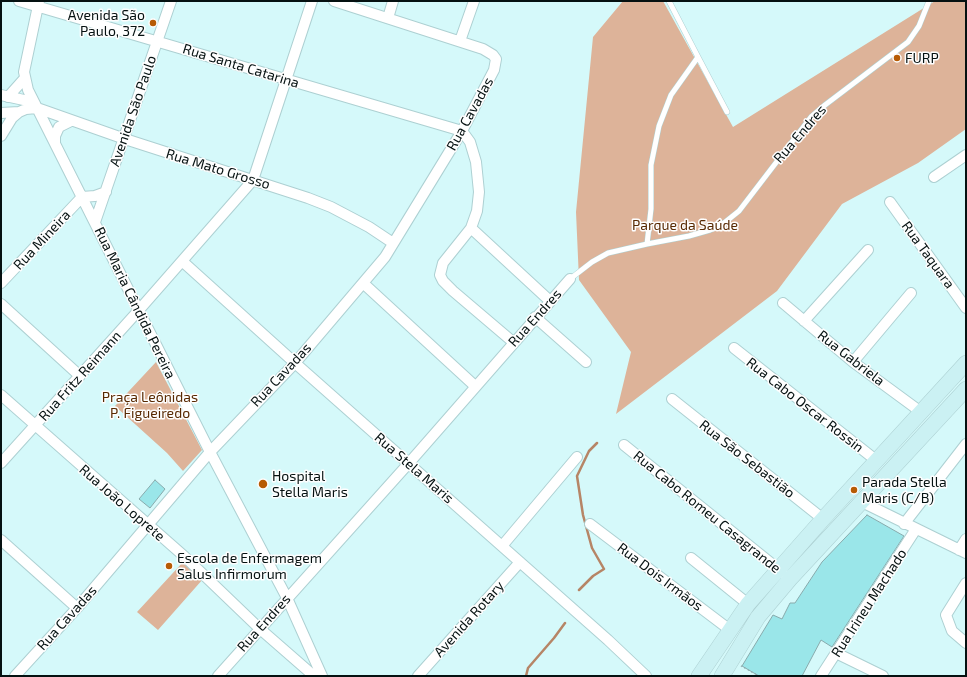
<!DOCTYPE html>
<meta charset="utf-8">
<style>
body{margin:0}
#map{position:relative;width:967px;height:677px;overflow:hidden;background:#d5f9fa;font-family:"Exo 2",sans-serif}
canvas{display:block}
.frame{position:absolute;inset:0;border:2px solid #051111;pointer-events:none}
</style>
<div id="map">
<canvas width="967" height="677"></canvas>
<div class="frame"></div>
</div>
<script>
const c = document.querySelector('canvas').getContext('2d');
c.lineJoin = 'round';
function fill(path, color) { c.fillStyle = color; c.fill(path, 'evenodd'); }
const toPath = rows => new Path2D(rows.map(r => 'M' + r).join(''));
function stroke(path, color, width, dash) { c.strokeStyle = color; c.lineWidth = width; c.lineCap = dash ? 'butt' : 'round'; c.setLineDash(dash || []); c.stroke(path); }
function write(font, color, halo, rows, align = 'center') {
  c.font = font + ' "Exo 2",sans-serif'; c.lineWidth = 3; c.setLineDash([]); c.textBaseline = 'middle'; c.strokeStyle = halo; c.fillStyle = color; for (const [text, x, y, turn = 0] of rows) {
    c.save(); c.translate(x, y); c.rotate((+turn || 0) * Math.PI / 180); c.textAlign = isNaN(turn) ? turn : align; if (halo) c.strokeText(text, 0, 0); c.fillText(text, 0, 0); c.restore();
  }
}
const green = toPath([
 [623,1,663,1,733,127,935,1,966,1,966,129,918,163,842,204,777,291,616,414,631,352,579,280,576,212,593,37],
 [156,362,202,450,183,471,167,453,115,406],
 [183,562,203,579,158,630,137,612]
]);
const stream = toPath([
 [579,590,593,576,604,569,592,548,583,515,577,476,589,451,597,443],
 [526,676,528,668,554,638,565,623]
]);
const building = toPath([
 [155,480,165,489,150,508,139,499,155,480],
 [867,515,904,536,832,647,821,640,802,676,759,676,742,666,773,615,782,619,790,603,795,603,822,562,867,515]
]);
const path = toPath([
 [741,666,759,676]
]);
const service = toPath([
 [698,57,727,112],
 [647,244,651,209,651,165,659,126,671,95,698,57,669,1],
 [570,279,592,262,608,253,647,244,689,236,710,230,724,223,739,211,811,117,825,105,908,42,919,26,929,1]
]);
const minor = toPath([
 [19,1,462,131,470,142,476,162,479,192,477,211,471,228,443,263,440,275,443,281,453,291,513,342],
 [39,1,24,72,28,90,210,452,287,598,322,676],
 [388,18,393,1],
 [460,41,474,1],
 [1,95,33,102],
 [8,97,24,79],
 [1,113,19,112],
 [1,136,12,118,19,112,26,109,37,108,125,139,308,198,331,207,369,227,393,243],
 [55,143,55,136,59,127,71,121],
 [934,177,966,155],
 [890,202,966,308],
 [95,222,171,1],
 [471,228,550,301],
 [182,261,295,363,608,640,646,676],
 [1,283,82,197,95,196,106,192],
 [363,283,475,386],
 [783,303,853,362,921,412],
 [1,304,80,376],
 [535,317,586,362],
 [804,321,868,250],
 [734,348,877,461],
 [853,362,911,293],
 [1,395,185,557,259,628,314,676],
 [672,399,823,519],
 [624,445,783,573],
 [1,463,139,310,253,180,312,1],
 [862,502,966,553],
 [590,524,730,630],
 [904,524,966,444],
 [1,540,77,608],
 [502,546,577,457],
 [959,550,966,539],
 [691,558,748,604],
 [966,583,946,615,952,631,966,643],
 [836,653,883,676],
 [15,676,77,608,210,452,295,363,385,257,462,131,494,70,496,59,493,55,483,49,334,1],
 [218,676,409,463,570,279],
 [418,676,520,562],
 [821,676,916,529]
]);
const secondary = toPath([
 [699,676,748,604,823,519,966,363],
 [722,676,758,617,790,579,966,389]
]);
const markers = [
 [153,23,4,"#b75b04"],
 [897,58,4,"#b75b04"],
 [263,484,5,"#b75b04"],
 [854,490,4,"#b75b04"],
 [169,566,4,"#b75b04"]
];
const poiNames = [
 ["Avenida São",145,15,"right"],
 ["Paulo, 372",145,31,"right"],
 ["FURP",905,58],
 ["Hospital",272,476],
 ["Stella Maris",272,492],
 ["Parada Stella",862,482],
 ["Maris (C/B)",862,498],
 ["Escola de Enfermagem",177,558],
 ["Salus Infirmorum",177,574]
];
const streetNames = [
 ["Rua Santa Catarina",241,66,17],
 ["Avenida São Paulo",133,111,-71],
 ["Rua Cavadas",470,114,-61],
 ["Rua Endres",800,134,-49],
 ["Rua Mato Grosso",218,169,17],
 ["Rua Mineira",42,240,-47],
 ["Rua Taquara",928,255,54],
 ["Rua Maria Cândida Pereira",135,303,64],
 ["Rua Endres",535,318,-48],
 ["Rua Gabriela",851,358,38],
 ["Rua Cavadas",281,375,-47],
 ["Rua Fritz Reimann",80,376,-48],
 ["Rua Cabo Oscar Rossin",805,405,38],
 ["Rua São Sebastião",747,459,38],
 ["Rua Stela Maris",414,468,41],
 ["Rua João Loprete",122,503,41],
 ["Rua Cabo Romeu Casagrande",707,512,39],
 ["Rua Dois Irmãos",660,577,37],
 ["Rua Irineu Machado",869,603,-57],
 ["Rua Cavadas",67,618,-48],
 ["Avenida Rotary",469,619,-48],
 ["Rua Endres",264,623,-48]
];
const parkNames = [
 ["Parque da Saúde",685,225],
 ["Praça Leônidas",150,397],
 ["P. Figueiredo",150,413]
];
fill(green, '#ddb399');
stroke(stream, '#b68566', 2.5);
fill(building, '#9ae6e9');
stroke(building, '#88aaac', 1);
stroke(service, '#add0d2', 6);
stroke(minor, '#add0d2', 12);
stroke(secondary, '#add0d2', 16);
stroke(path, '#92aeaf', 1.5, [1, 3]);
stroke(service, '#fff', 5);
stroke(minor, '#fff', 10);
stroke(secondary, '#cbf1f3', 15);
for (const [x, y, r, color] of markers) { const dot = new Path2D(); dot.arc(x, y, r, 0, 2 * Math.PI); c.fillStyle = color; c.fill(dot); stroke(dot, '#fefefe', 1.5); }
write('14px', '#051111', '#fefefe', poiNames, 'left');
write('14px', '#051111', '#fefefe', streetNames);
write('14px', '#582902', '#fefefe', parkNames);
</script>
